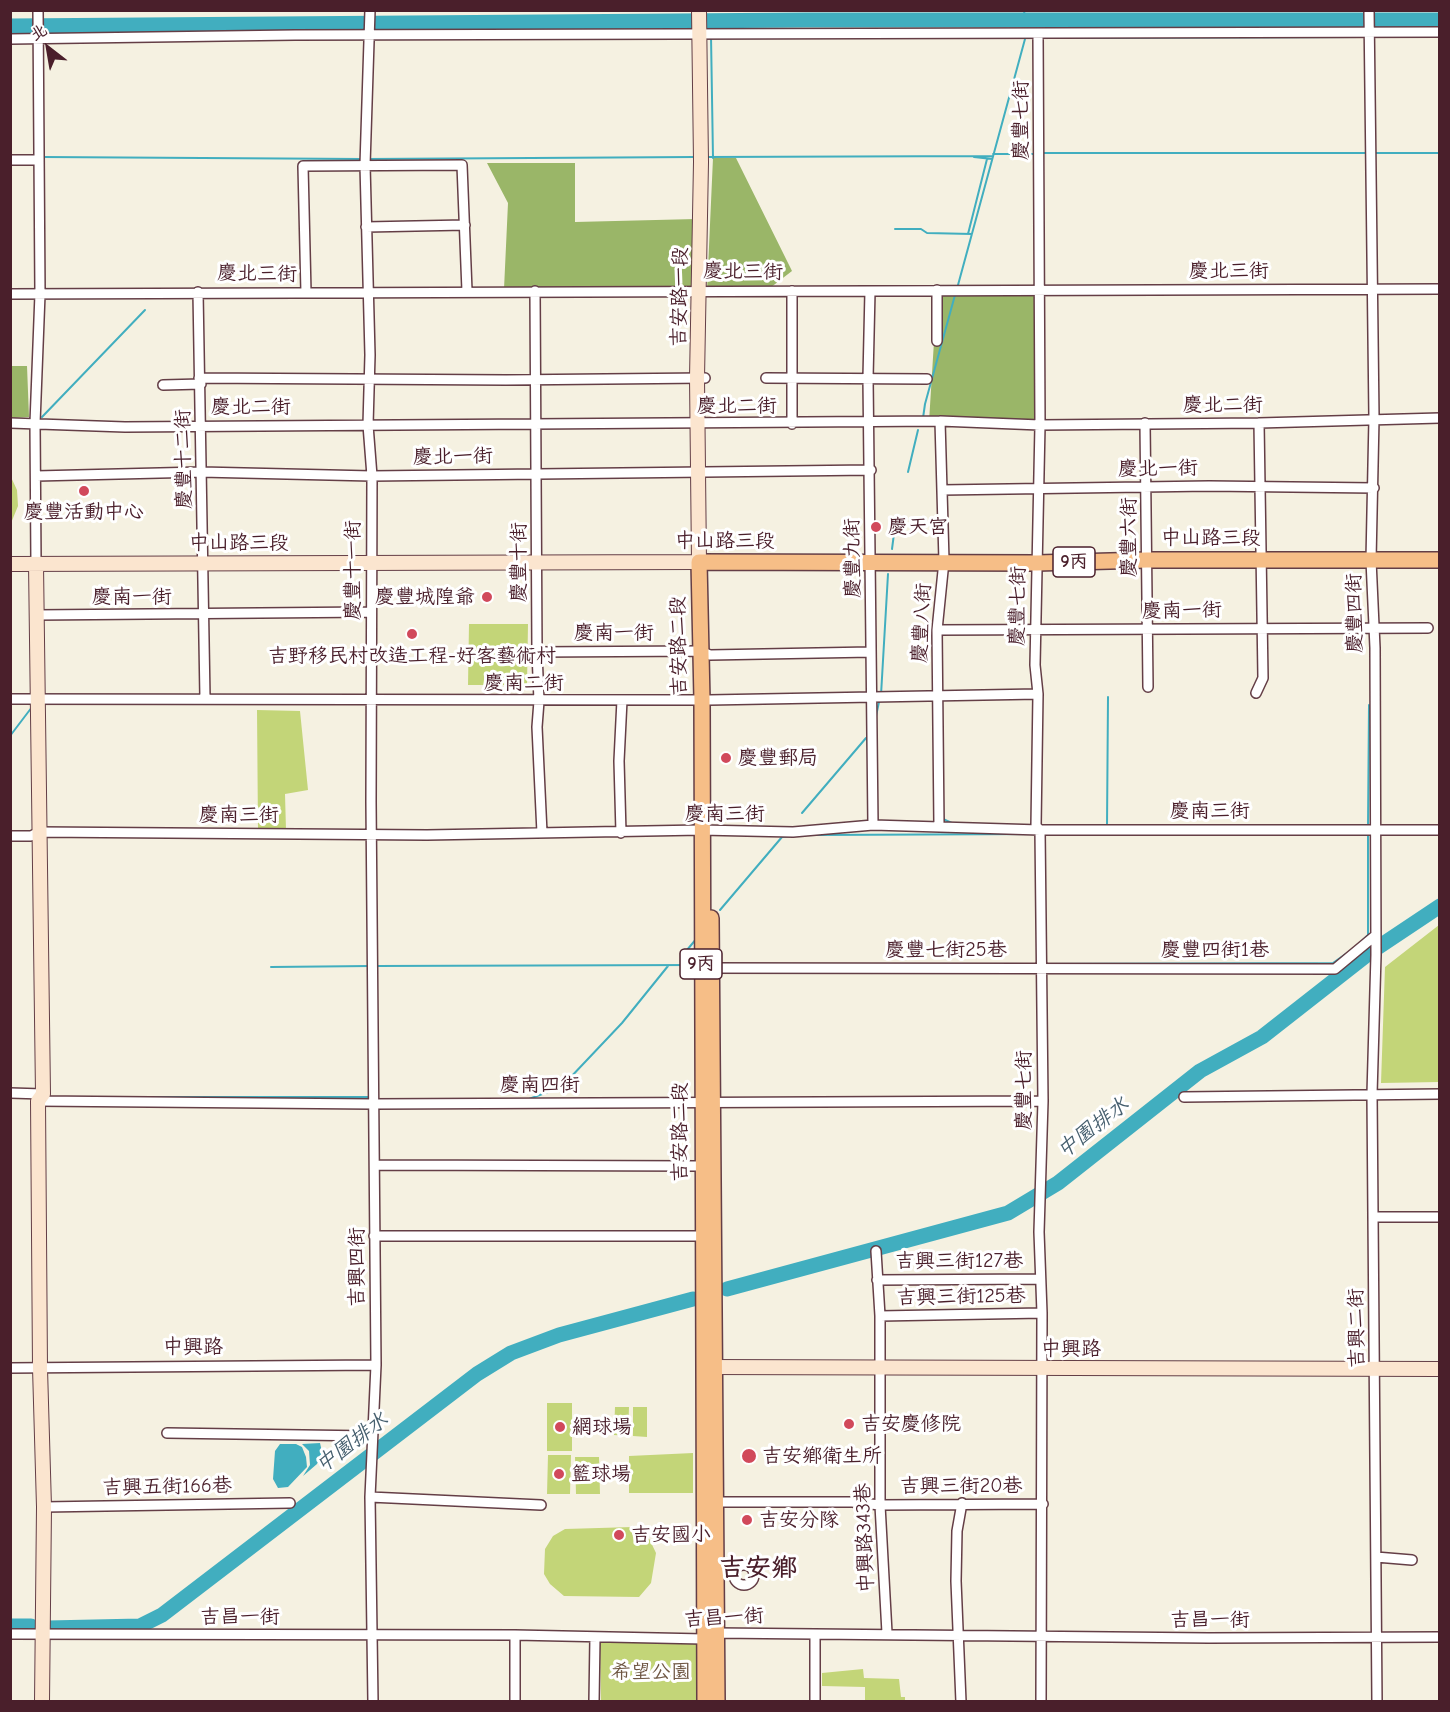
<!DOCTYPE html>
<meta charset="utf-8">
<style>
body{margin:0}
#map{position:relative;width:1450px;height:1712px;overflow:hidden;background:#f5f1e1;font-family:"Comic Neue","LXGW WenKai TC",sans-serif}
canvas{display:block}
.frame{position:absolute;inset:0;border:12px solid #4a1f2b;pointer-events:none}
.north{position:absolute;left:18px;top:18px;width:60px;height:60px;-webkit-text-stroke:4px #fff;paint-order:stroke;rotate:329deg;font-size:16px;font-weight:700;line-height:24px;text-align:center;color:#4a1f2b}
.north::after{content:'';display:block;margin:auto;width:21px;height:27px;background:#4a1f2b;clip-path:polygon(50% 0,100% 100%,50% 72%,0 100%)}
</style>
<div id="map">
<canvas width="1450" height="1712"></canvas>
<div class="frame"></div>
<div class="north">北</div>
</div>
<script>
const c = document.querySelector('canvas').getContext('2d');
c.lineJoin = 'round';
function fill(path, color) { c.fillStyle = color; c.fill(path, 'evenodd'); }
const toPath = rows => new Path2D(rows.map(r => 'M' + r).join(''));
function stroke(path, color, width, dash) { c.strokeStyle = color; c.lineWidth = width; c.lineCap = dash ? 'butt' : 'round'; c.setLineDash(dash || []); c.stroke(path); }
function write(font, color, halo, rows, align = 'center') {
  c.font = font + ' "Comic Neue","LXGW WenKai TC",sans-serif'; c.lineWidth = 6; c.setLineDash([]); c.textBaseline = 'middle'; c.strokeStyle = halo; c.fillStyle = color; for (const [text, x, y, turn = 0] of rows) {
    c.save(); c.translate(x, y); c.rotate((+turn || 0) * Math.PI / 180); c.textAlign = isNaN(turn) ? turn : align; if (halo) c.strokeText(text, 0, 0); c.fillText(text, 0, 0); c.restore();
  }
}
const green = toPath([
 [10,475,17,490,18,506,11,523],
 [469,624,528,624,527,685,468,685],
 [257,710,300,711,308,790,285,794,286,830,258,831],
 [1439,925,1439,1082,1381,1083,1385,967],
 [547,1403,572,1403,572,1451,547,1451],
 [615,1407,629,1407,628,1436,614,1435],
 [633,1407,647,1407,647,1437,633,1436],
 [693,1453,693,1493,629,1493,629,1456],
 [548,1455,571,1455,570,1494,547,1494],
 [575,1457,599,1457,600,1494,576,1494],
 [633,1527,645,1530,656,1553,651,1583,639,1597,564,1596,550,1584,544,1574,545,1549,553,1536,565,1529],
 [600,1642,702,1642,702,1701,601,1701],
 [863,1669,864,1678,899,1679,901,1697,905,1697,905,1701,865,1701,865,1687,822,1686,822,1673]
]);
const forest = toPath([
 [713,158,736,158,792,271,766,291,707,291],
 [487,163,575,163,575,222,696,219,700,290,504,289,508,203],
 [1037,289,1038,421,929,422,937,293],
 [11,366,27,366,29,417,11,418]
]);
const water = toPath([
 [320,1443,322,1452,317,1464,303,1476,310,1465,309,1451,302,1444],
 [280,1444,296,1444,302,1447,306,1457,307,1467,288,1487,278,1488,273,1479,275,1451]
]);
const stream = toPath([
 [1022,20,1025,10],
 [711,21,711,30],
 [1029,25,1030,20],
 [711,36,713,158],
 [1371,37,1440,37],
 [750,38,1035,38],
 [1041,38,1365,37],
 [1041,153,1366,153],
 [1373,153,1440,153],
 [993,154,1035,154],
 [43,157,362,159],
 [706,157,993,156],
 [974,157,992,159],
 [367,159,695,157],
 [895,229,921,229,927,233,972,234],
 [968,234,987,159],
 [958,285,1025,39],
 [42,417,145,310],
 [923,418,925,404,955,295],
 [908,472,918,430],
 [892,549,895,526],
 [881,695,888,574],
 [876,716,879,702],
 [10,736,32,707],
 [802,813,866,738],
 [943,819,954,824],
 [1107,826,1108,697],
 [1401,826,1440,825],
 [1368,828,1369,705],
 [813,835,1039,834],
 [720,910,782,837,790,836],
 [1363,940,1368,935,1368,834],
 [687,950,697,938],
 [983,964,1038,964],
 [1043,964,1333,963,1347,953],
 [376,966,697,965],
 [271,967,370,966],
 [92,1097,369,1097],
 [529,1099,553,1090,568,1080,622,1023,668,966]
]);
const river = toPath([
 [10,26,806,20,1440,20],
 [727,1289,1008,1213,1058,1183,1200,1071,1262,1037,1368,954,1440,906],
 [10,1626,31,1626],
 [48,1628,140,1626,162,1615,477,1374,511,1353,559,1335,693,1299]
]);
const street = toPath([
 [370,10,365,165,370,355,368,425,372,476,371,802,376,1365,370,1497,373,1702],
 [1369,10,1374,418,1371,560,1375,648,1376,955,1372,1094,1377,1702],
 [1038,34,1040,425,1035,665,1038,694,1036,826,1040,830,1043,1101,1039,1232,1042,1313,1041,1702],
 [10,39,295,35,1440,32],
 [10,160,39,160],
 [366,227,465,225],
 [535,291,537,652,539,701,537,727,542,833],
 [792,291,792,424],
 [870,291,868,378,873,825],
 [198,292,205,698],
 [306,293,303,166,462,165,467,291],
 [10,294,1440,289],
 [937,341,937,290],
 [199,378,506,380,705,378],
 [766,378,927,379],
 [163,385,201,384],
 [10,423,125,427,940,421,1040,425,1259,423,1440,418],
 [1145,423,1148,687],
 [36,476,201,472,372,476,871,470],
 [942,490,1209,486,1374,488],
 [36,564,35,423,40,294,38,10],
 [37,615,371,612],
 [937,630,1428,628],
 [537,652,700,651,710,655,871,652],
 [1256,693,1263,678,1259,423],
 [10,699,709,700,1038,694],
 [939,826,937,630,944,561,940,421],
 [621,833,619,761,622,700],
 [10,836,31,836,39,832,427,835,701,830,793,832,873,825,1040,830,1440,830],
 [707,968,1335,969,1376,935],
 [10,1093,43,1094],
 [1184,1097,1440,1094],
 [38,1101,373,1104,1043,1101],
 [375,1165,701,1166],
 [1374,1217,1440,1217],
 [374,1236,702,1236],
 [876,1251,880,1316,880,1505,887,1633],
 [877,1280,1040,1279],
 [880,1316,1042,1313],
 [10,1368,376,1365],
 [167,1433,371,1436],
 [370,1497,541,1505],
 [712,1502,852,1502,880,1505,1043,1504],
 [44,1507,290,1503],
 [1376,1557,1412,1560],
 '734 1575a10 10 0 1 1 20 0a10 10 0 1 1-20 0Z',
 [10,1634,515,1635,704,1639,716,1633,1209,1638,1440,1637],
 [515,1702,515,1635],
 [594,1702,595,1637],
 [815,1702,815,1635],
 [961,1702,956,1581,957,1531,962,1503]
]);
const secondary = toPath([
 [10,564,699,562,697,378,701,162,699,10],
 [36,564,43,1094,38,1101,40,1368,44,1507,42,1702],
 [704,1367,1440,1369]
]);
const primary = toPath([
 [711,918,717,1702],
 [705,1702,702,700,699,562,1037,563,1147,560,1440,560]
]);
const markers = [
 [84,491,6,"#d1495b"],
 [876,527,6,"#d1495b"],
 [487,597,6,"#d1495b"],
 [412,634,6,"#d1495b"],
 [726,758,6,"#d1495b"],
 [849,1424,6,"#d1495b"],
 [560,1427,6,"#d1495b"],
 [749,1456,8,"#d1495b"],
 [559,1474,6,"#d1495b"],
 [747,1520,6,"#d1495b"],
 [619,1535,6,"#d1495b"]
];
const shields = [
 [1074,562,42],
 [701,964,42]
];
const shieldNames = [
 ["9丙",1074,562],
 ["9丙",701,964]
];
const streetNames = [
 ["慶豐七街",1021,120,-90],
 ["慶北三街",1229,271],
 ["慶北三街",743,272,1],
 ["慶北三街",257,274,1],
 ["吉安路一段",680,297,-89],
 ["慶北二街",1223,405],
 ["慶北二街",737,406],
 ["慶北二街",251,407],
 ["慶北一街",453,457,-1],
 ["慶豐十二街",184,459,-91],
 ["慶北一街",1158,469,-1],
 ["慶豐六街",1129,537,-90],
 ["中山路三段",1211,538],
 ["中山路三段",725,541],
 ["中山路三段",239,543],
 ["慶豐九街",853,558,-91],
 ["慶豐十街",519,562,-90],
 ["慶豐十一街",353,570,-90],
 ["慶南一街",132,597],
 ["慶豐七街",1018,606,-89],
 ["慶南一街",1182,611,-1],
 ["慶豐四街",1355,613,-91],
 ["慶豐八街",922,623,-87],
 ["慶南一街",614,633],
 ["吉安路二段",679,646,-91],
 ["慶南二街",524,683],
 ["慶南三街",1210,811],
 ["慶南三街",725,814],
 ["慶南三街",239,815],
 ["慶豐七街25巷",946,950],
 ["慶豐四街1巷",1215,950],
 ["慶南四街",540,1085],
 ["慶豐七街",1024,1090,-90],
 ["吉安路二段",680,1132,-90],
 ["吉興三街127巷",959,1261],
 ["吉興四街",357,1267,-90],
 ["吉興三街125巷",961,1297,-1],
 ["吉興二街",1357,1328,-91],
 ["中興路",193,1347],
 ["中興路",1071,1349],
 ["吉興三街20巷",961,1486],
 ["吉興五街166巷",167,1487,-1],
 ["中興路343巷",865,1538,-92],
 ["吉昌一街",240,1617],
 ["吉昌一街",724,1618,-3],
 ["吉昌一街",1210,1620]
];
const poiNames = [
 ["慶豐活動中心",84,512,"center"],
 ["慶天宮",888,527],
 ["慶豐城隍爺",475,597,"right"],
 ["吉野移民村改造工程-好客藝術村",412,656,"center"],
 ["慶豐郵局",738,758],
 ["吉安慶修院",861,1424],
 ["網球場",572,1427],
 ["吉安鄉衛生所",762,1456],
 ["籃球場",571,1474],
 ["吉安分隊",759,1520],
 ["吉安國小",631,1535]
];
const parkNames = [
 ["希望公園",651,1672]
];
const waterNames = [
 ["中園排水",1093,1128,-38],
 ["中園排水",352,1443,-37]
];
const districtNames = [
 ["吉安鄉",758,1569]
];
fill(green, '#c3d578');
fill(forest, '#9ab668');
fill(water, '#41aebf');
stroke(stream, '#41aebf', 2);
stroke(river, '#41aebf', 15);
stroke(street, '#643e46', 12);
stroke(secondary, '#643e46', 16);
stroke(primary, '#643e46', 18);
stroke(street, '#fff', 9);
stroke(secondary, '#fbe5cf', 14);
stroke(primary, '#f6be87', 15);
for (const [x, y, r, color] of markers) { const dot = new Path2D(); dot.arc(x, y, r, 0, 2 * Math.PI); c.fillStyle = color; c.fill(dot); stroke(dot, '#fff', 2); }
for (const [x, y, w] of shields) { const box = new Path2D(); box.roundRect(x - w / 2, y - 15, w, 30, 4.5); c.fillStyle = '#fff'; c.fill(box); stroke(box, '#4a1f2b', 1.5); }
write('bold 18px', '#4a1f2b', null, shieldNames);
write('20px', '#4a1f2b', '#fff', streetNames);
write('20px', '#4a1f2b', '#fff', poiNames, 'left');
write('20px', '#6e5642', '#fff', parkNames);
write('italic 21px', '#465f6e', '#fff', waterNames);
write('bold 26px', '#4a1f2b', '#fff', districtNames);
</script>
